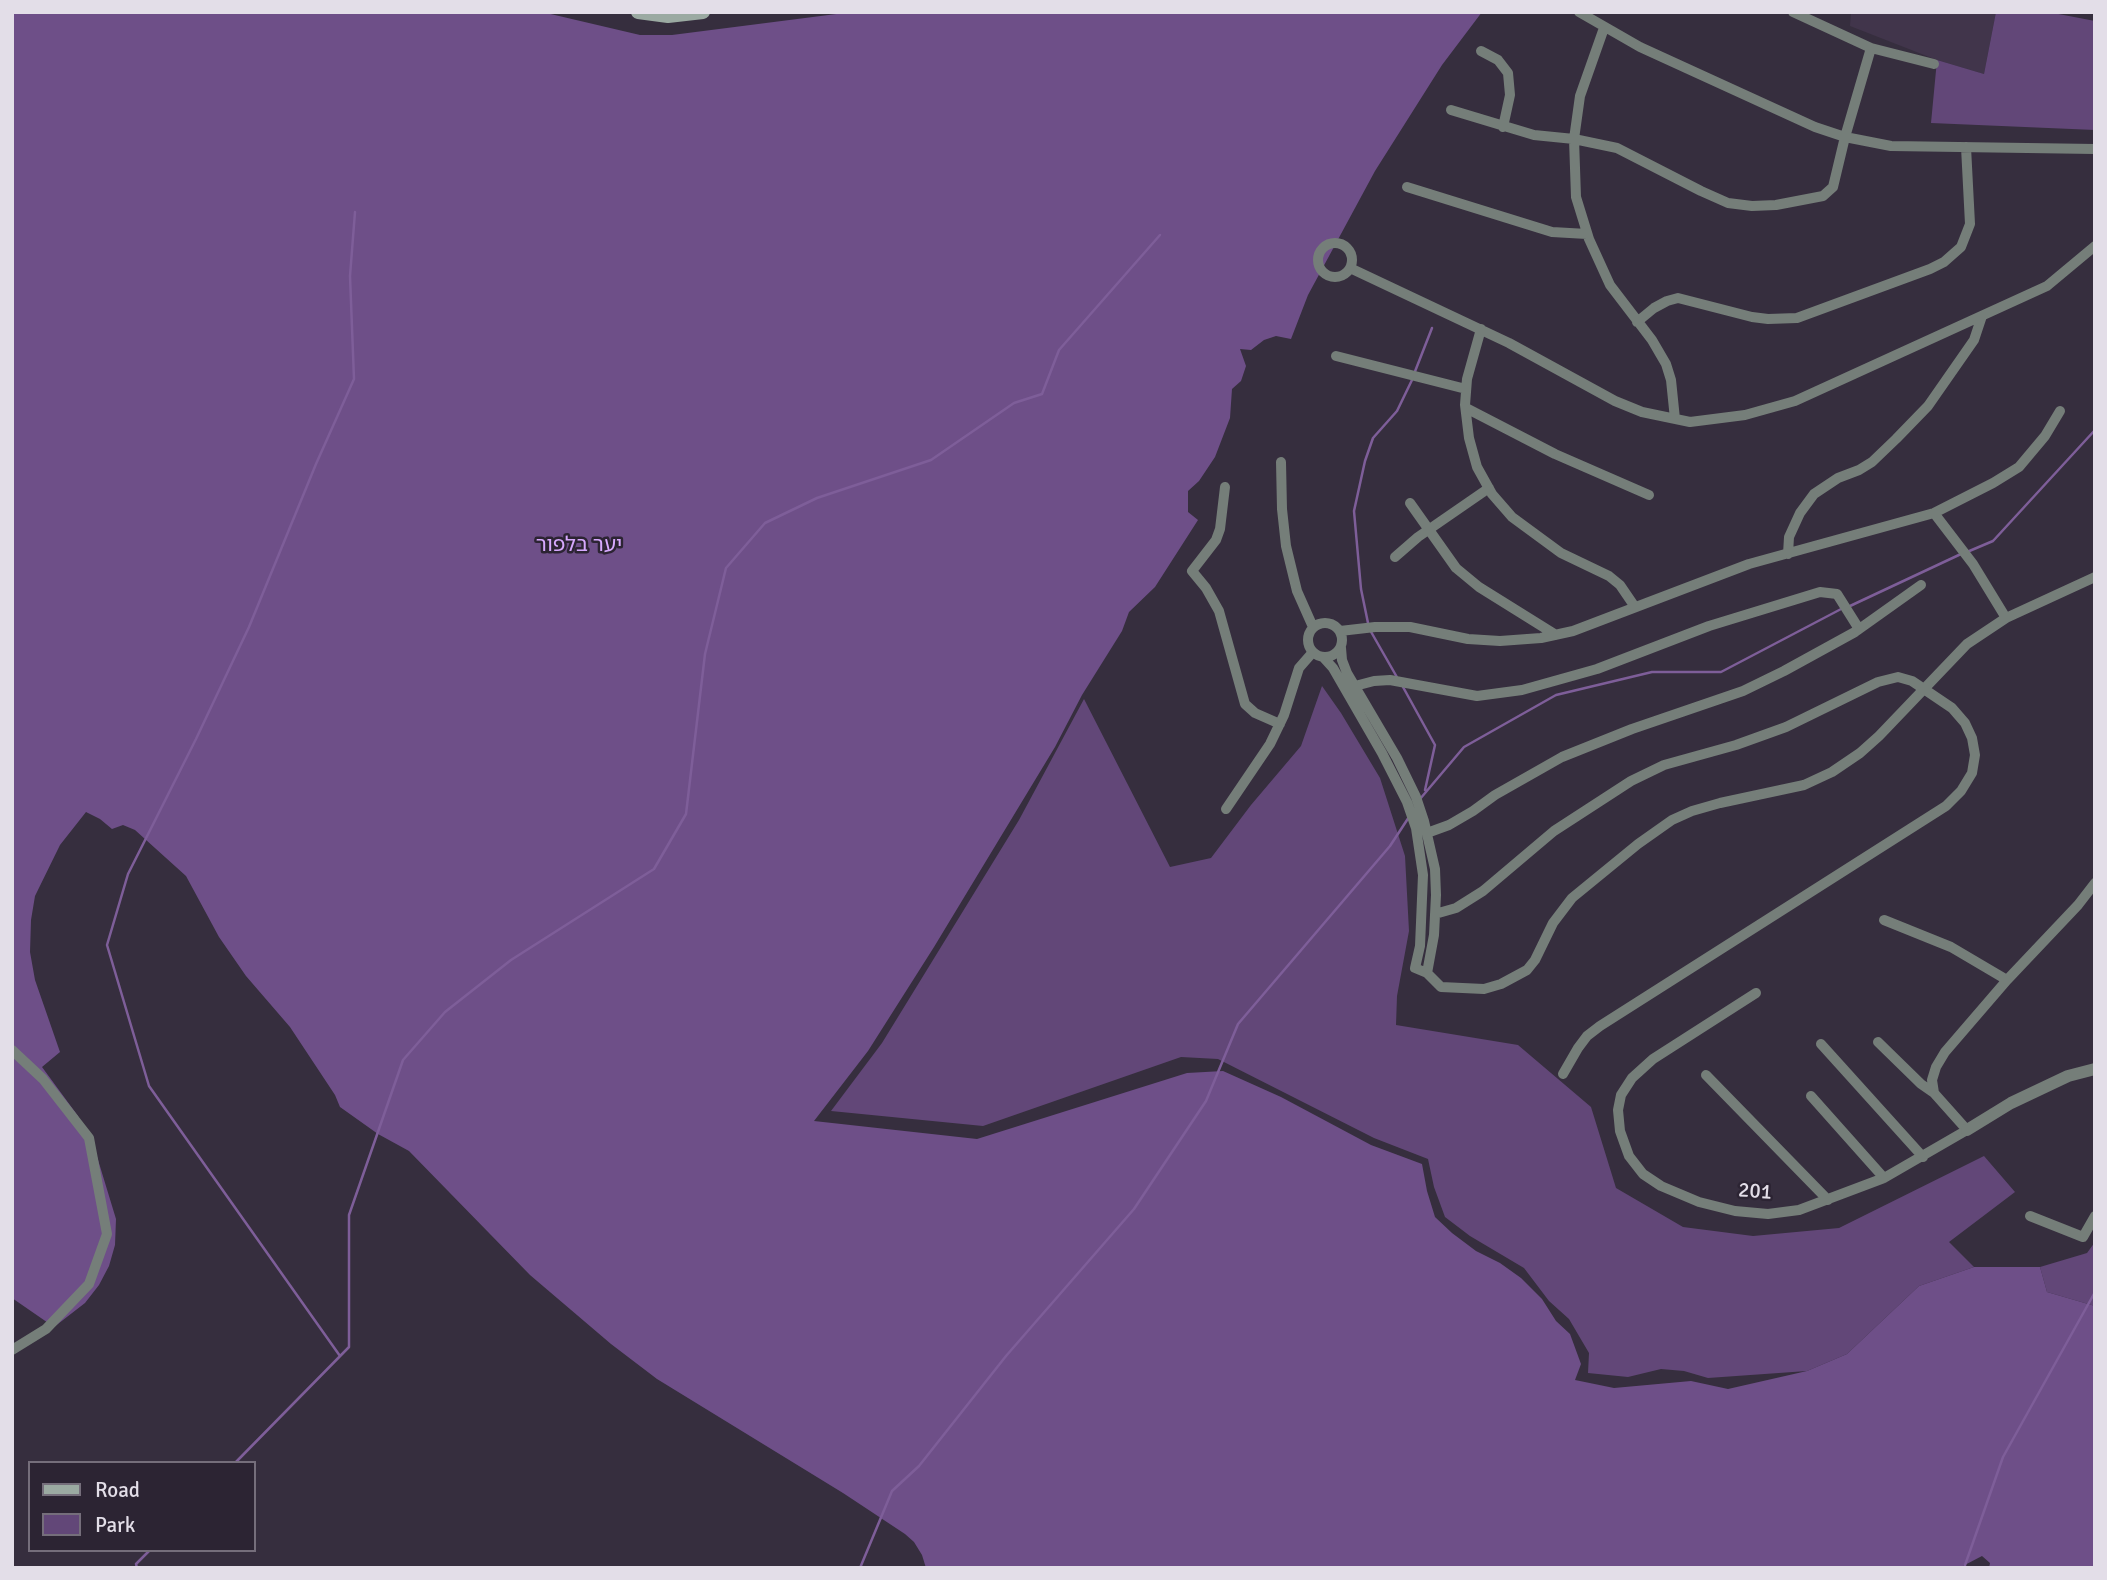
<!DOCTYPE html>
<meta charset="utf-8">
<style>
body{margin:0}
#map{position:relative;width:2107px;height:1580px;overflow:hidden;background:#362e3e;font-family:Signika,sans-serif}
canvas{display:block}
.frame{position:absolute;inset:0;border:14px solid #e3dee8;pointer-events:none}
.legend{position:absolute;left:28px;top:1461px;width:228px;height:91px;box-sizing:border-box;background:#2c2433;border:2px solid #756e7b;margin:0;padding:9px 12px;list-style:none;font-size:21px;color:#e3dee8}
.legend li{display:flex;align-items:center;gap:14px;height:35px}
.legend b{width:35px;border:2px solid #756e7b}
</style>
<div id="map">
<canvas width="2107" height="1580"></canvas>
<div class="frame"></div>
<ul class="legend">
<li><b style="height:9px;background:#9baaa2"></b>Road</li>
<li><b style="height:19px;background:#624778"></b>Park</li>
</ul>
</div>
<script>
const c = document.querySelector('canvas').getContext('2d');
c.lineJoin = 'round';
function fill(path, color) { c.fillStyle = color; c.fill(path, 'evenodd'); }
const toPath = rows => new Path2D(rows.map(r => 'M' + r).join(''));
function stroke(path, color, width, dash) { c.strokeStyle = color; c.lineWidth = width; c.lineCap = dash ? 'butt' : 'round'; c.setLineDash(dash || []); c.stroke(path); }
function write(font, color, halo, rows, align = 'center') {
  c.font = font + ' Signika,"Noto Sans Hebrew",sans-serif'; c.lineWidth = 5; c.setLineDash([]); c.textBaseline = 'middle'; c.strokeStyle = halo; c.fillStyle = color; for (const [text, x, y, turn = 0] of rows) {
    c.save(); c.translate(x, y); c.rotate((+turn || 0) * Math.PI / 180); c.textAlign = isNaN(turn) ? turn : align; if (halo) c.strokeText(text, 0, 0); c.fillText(text, 0, 0); c.restore();
  }
}
const built = toPath([
 [1851,12,1996,12,1984,74,1937,60,1850,26]
]);
const green = toPath([
 [1996,12,2048,12,2095,21,2095,130,1931,123,1937,60,1984,74],
 [1322,686,1341,713,1380,778,1405,856,1409,931,1397,996,1396,1025,1518,1045,1591,1107,1616,1188,1683,1227,1753,1236,1839,1228,1984,1156,2015,1192,1949,1242,1974,1267,1919,1286,1847,1354,1807,1371,1708,1378,1684,1371,1661,1369,1628,1377,1588,1373,1589,1353,1569,1319,1549,1301,1524,1268,1470,1236,1445,1217,1434,1187,1428,1159,1374,1138,1218,1059,1181,1057,983,1126,831,1111,882,1043,1019,820,1084,699,1170,867,1211,858,1251,805,1301,746],
 [2095,1242,2095,1306,2047,1292,2040,1267,2087,1253]
]);
const forest = toPath([
 [12,12,542,12,640,35,672,35,852,12,1482,12,1442,65,1375,171,1308,295,1291,339,1276,336,1264,340,1251,350,1240,349,1246,366,1241,381,1232,389,1230,418,1215,457,1199,481,1188,491,1188,512,1198,520,1155,587,1129,612,1122,631,1082,695,1055,747,934,947,868,1051,814,1121,977,1139,1187,1073,1223,1071,1281,1097,1371,1145,1422,1164,1427,1191,1435,1217,1452,1233,1476,1251,1500,1263,1521,1278,1542,1299,1556,1321,1570,1334,1581,1364,1575,1380,1614,1388,1691,1381,1728,1389,1807,1371,1847,1354,1919,1286,1974,1267,2040,1267,2047,1292,2095,1306,2095,1568,1989,1568,1990,1563,1982,1556,1959,1568,926,1568,922,1555,914,1542,905,1534,843,1493,657,1379,611,1344,530,1275,409,1151,378,1134,340,1107,335,1095,290,1027,246,976,219,937,186,876,135,830,123,825,112,829,100,819,86,812,60,845,35,896,31,920,30,952,35,980,60,1052,42,1067,78,1116,95,1150,116,1219,115,1245,109,1266,99,1285,85,1303,54,1327,12,1298]
]);
const stream = toPath([
 [1414,374,1432,328],
 [1967,552,1993,541,2095,430],
 [1850,606,1961,554],
 [1368,623,1361,589,1354,511,1365,461,1373,438,1397,411,1412,380],
 [1370,630,1398,679],
 [1403,687,1435,745,1425,790],
 [1420,799,1464,747,1556,695,1652,672,1721,672,1843,608],
 [340,1356,149,1086,107,945,128,874,196,739,249,627,316,464,354,379,350,276,355,212],
 [235,1463,349,1347,349,1215,403,1060,445,1012,511,960,654,869,686,814,705,654,726,568,765,523,817,498,931,460,1014,403,1042,394,1059,350,1160,235],
 [137,1568,136,1564,150,1550],
 [860,1568,892,1491,919,1466,1006,1356,1134,1209,1206,1101,1238,1024,1390,846,1409,817],
 [1964,1568,2003,1457,2095,1292]
]);
const minor = toPath([
 [1579,12,1640,47,1815,127,1845,137,1871,48],
 [1793,12,1871,48,1934,64],
 [1481,51,1498,60,1508,73,1510,95,1503,127],
 [1451,110,1534,135,1574,139,1580,96,1604,28],
 [1407,187,1552,232,1587,234],
 '1318 260a17 17 0 1 1 34 0a17 17 0 1 1-34 0Z',
 [1350,268,1509,343,1615,401,1642,412,1690,422,1745,415,1795,401,2047,286,2095,246],
 [1637,322,1654,308,1667,301,1678,298,1752,317,1768,319,1797,318,1930,269,1944,262,1961,247,1970,224,1966,147],
 [1481,329,1467,379,1465,405,1469,438,1477,467,1492,494,1512,517,1561,553,1609,576,1620,585,1635,607],
 [1336,356,1466,389],
 [1466,408,1555,454,1649,495],
 [1675,419,1671,380,1666,364,1652,340,1610,285,1589,239,1576,197,1574,139,1617,148,1701,191,1728,203,1752,206,1776,205,1823,196,1833,187,1845,137,1891,146,2095,149],
 [1281,462,1282,509,1286,546,1297,591,1313,627],
 [1225,487,1220,529,1216,540,1192,571,1206,588,1219,611,1245,704,1255,713,1280,724],
 [1410,503,1456,568,1479,587,1556,635],
 [1934,513,1973,564,2006,618],
 [1788,554,1789,537,1800,513,1814,494,1838,478,1859,470,1872,462,1896,439,1928,406,1974,340,1982,316],
 [1395,557,1418,537,1489,488],
 '1308 640a17 17 0 1 1 34 0a17 17 0 1 1-34 0Z',
 [1340,631,1375,627,1410,627,1468,639,1500,641,1541,638,1573,631,1749,564,1934,513,1993,483,2019,467,2045,436,2060,411],
 [1341,648,1342,660,1347,673,1397,758,1416,797,1424,821,1435,869,1436,895,1434,935,1427,973],
 [1323,657,1333,668,1382,753,1407,802,1416,828,1423,875,1420,946,1415,968,1427,973,1441,987,1484,989,1501,984,1527,970,1535,960,1553,923,1572,898,1638,844,1672,820,1692,811,1720,803,1804,785,1832,772,1860,753,1879,736,1967,644,2006,618,2095,577],
 [1355,686,1374,681,1390,680,1477,696,1522,690,1597,669,1709,626,1820,592,1837,594,1859,629],
 [1226,809,1270,744,1284,715,1299,668,1313,652],
 [1427,833,1449,825,1473,811,1495,795,1562,757,1632,729,1743,691,1784,671,1855,632,1921,585],
 [1435,914,1456,908,1483,891,1554,831,1631,781,1664,765,1736,745,1786,727,1878,682,1898,677,1912,681,1952,708,1965,723,1972,738,1975,755,1972,773,1961,791,1946,806,1600,1026,1587,1036,1578,1048,1563,1074],
 [1884,920,1951,947,2007,980],
 [1756,993,1653,1059,1632,1078,1621,1095,1618,1110,1620,1131,1629,1156,1643,1174,1661,1186,1699,1202,1735,1211,1768,1214,1799,1210,1884,1178,1967,1130,1934,1093,1921,1084,1878,1042],
 [1821,1044,1923,1157],
 [12,1050,43,1079,89,1138,107,1234,89,1284,46,1329,12,1350],
 [1706,1075,1828,1200],
 [1934,1093,1932,1080,1936,1067,1945,1052,2007,980,2078,905,2095,883],
 [1811,1096,1884,1178],
 [2030,1216,2083,1237,2095,1216]
]);
const tertiary = toPath([
 [1967,1130,2011,1103,2068,1076,2095,1069]
]);
const secondary = toPath([
 [638,12,668,16,703,12]
]);
const parkNames = [
 ["יער בלפור",579,545]
];
const streetNames = [
 ["201",1755,1192,4]
];
fill(built, '#41354b');
fill(green, '#624778');
fill(forest, '#6e4f88');
stroke(stream, '#7e5e99', 2.5);
stroke(minor, '#757e79', 10);
stroke(tertiary, '#757e79', 12);
stroke(secondary, '#9baaa2', 14);
write('21px', '#d7a9fe', '#2c2433', parkNames);
write('21px', '#e3dee8', '#2c2433', streetNames);
</script>
